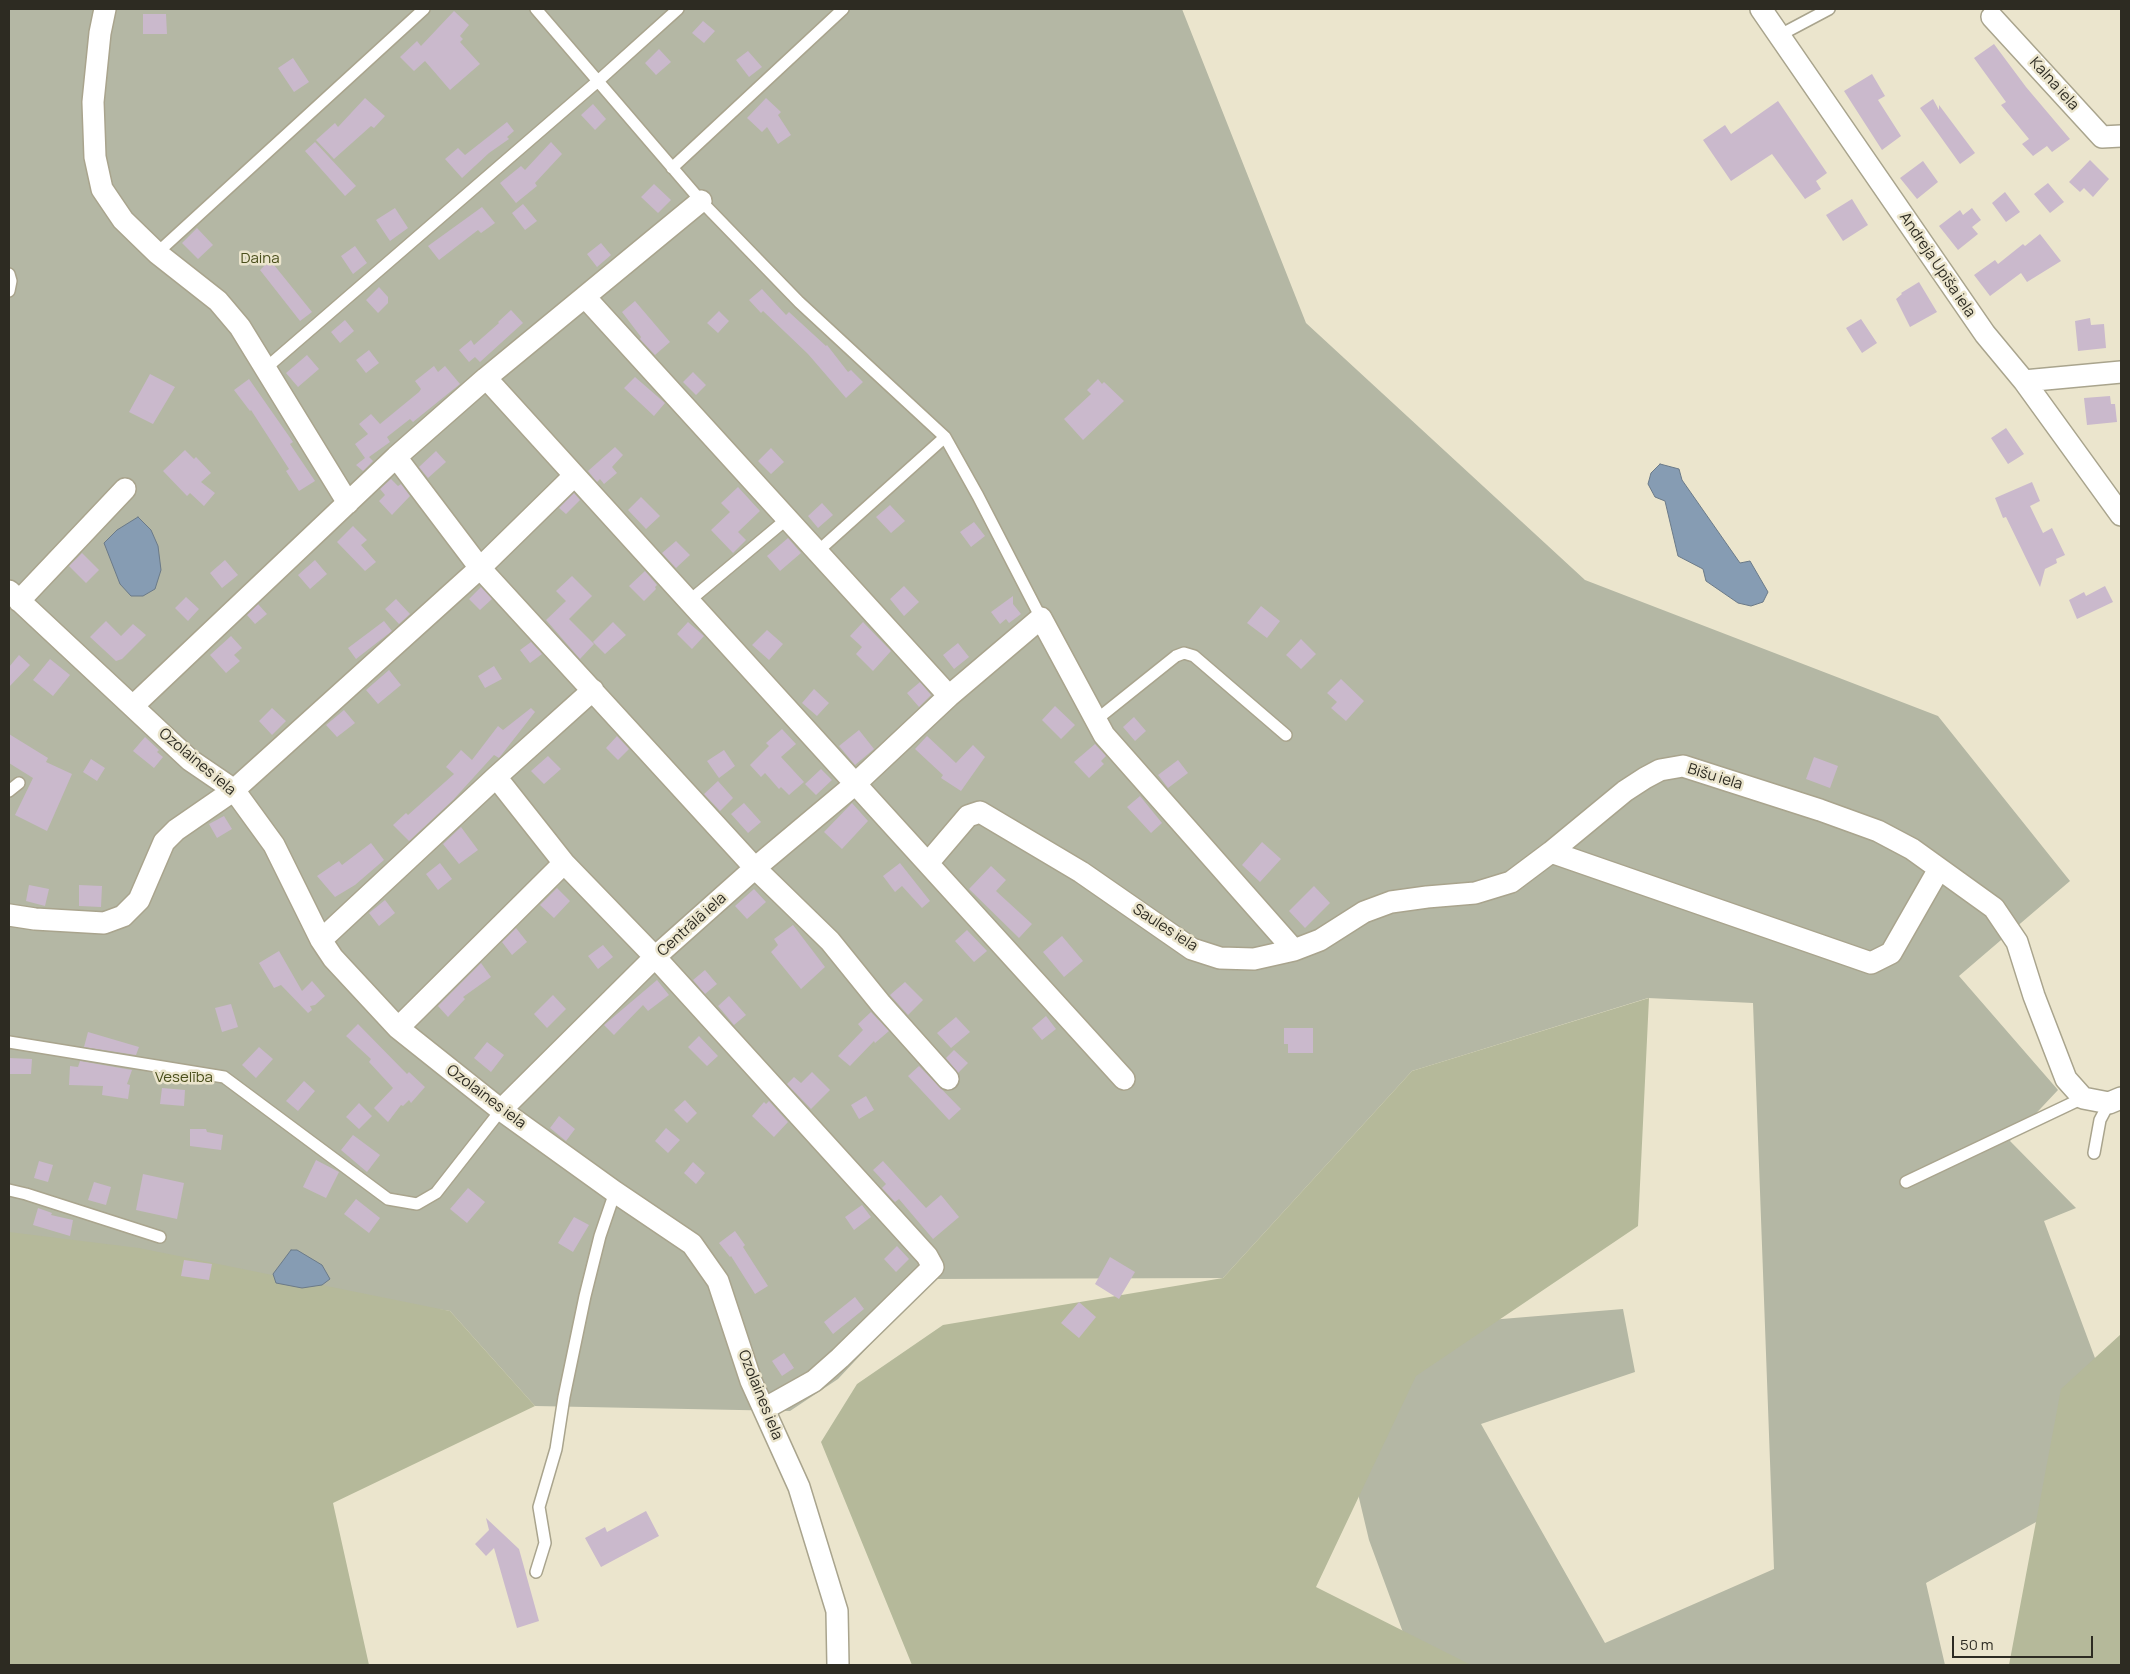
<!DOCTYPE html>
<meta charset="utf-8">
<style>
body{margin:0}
#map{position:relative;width:2130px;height:1674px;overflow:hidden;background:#ebe5cd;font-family:Manrope,sans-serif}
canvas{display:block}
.frame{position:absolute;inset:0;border:10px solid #2d2b22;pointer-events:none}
.scale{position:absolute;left:1952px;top:1636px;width:141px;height:22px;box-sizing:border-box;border:2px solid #2d2b22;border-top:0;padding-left:6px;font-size:15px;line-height:18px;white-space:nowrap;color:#2d2b22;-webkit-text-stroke:4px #ebe5cd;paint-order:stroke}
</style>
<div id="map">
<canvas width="2130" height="1674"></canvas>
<div class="frame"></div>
<div class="scale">50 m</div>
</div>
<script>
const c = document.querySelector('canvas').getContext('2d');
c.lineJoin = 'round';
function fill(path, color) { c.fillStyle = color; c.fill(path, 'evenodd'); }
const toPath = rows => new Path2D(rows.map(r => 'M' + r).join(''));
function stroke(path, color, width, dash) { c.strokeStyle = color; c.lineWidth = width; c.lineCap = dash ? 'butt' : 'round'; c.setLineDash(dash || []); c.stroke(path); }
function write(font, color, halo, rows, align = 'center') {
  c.font = font + ' Manrope,sans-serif'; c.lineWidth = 5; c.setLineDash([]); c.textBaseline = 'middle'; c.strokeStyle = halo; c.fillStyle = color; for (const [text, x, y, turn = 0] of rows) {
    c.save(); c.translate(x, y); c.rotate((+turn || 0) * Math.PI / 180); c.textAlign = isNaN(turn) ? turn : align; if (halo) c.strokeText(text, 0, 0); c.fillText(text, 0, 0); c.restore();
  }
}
const green = toPath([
 [9,9,1182,9,1306,323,1585,580,1938,716,2070,881,1959,976,2058,1090,2010,1141,2076,1208,2044,1221,2121,1428,2121,1475,1926,1583,1945,1665,1415,1665,1369,1540,1320,1334,1623,1309,1635,1372,1481,1424,1605,1643,1774,1569,1753,1003,1648,998,1412,1071,1223,1278,932,1279,838,1379,790,1411,535,1406,450,1311,9,1248]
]);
const forest = toPath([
 [1649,998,1638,1226,1416,1376,1316,1587,1471,1665,912,1665,821,1442,857,1384,943,1325,1223,1278,1412,1071],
 [9,1232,139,1248,450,1311,535,1406,333,1503,369,1665,9,1665],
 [2121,1334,2121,1665,2009,1665,2061,1389]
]);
const water = toPath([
 [1660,464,1679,469,1682,480,1740,563,1750,561,1768,592,1763,602,1751,606,1738,603,1706,581,1703,569,1678,556,1665,501,1655,497,1648,484,1651,473,1660,464],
 [138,517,151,530,158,546,161,570,155,589,143,596,131,596,120,584,104,543,117,530,138,517],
 [291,1250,297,1250,322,1265,330,1279,322,1285,302,1288,276,1283,273,1274,291,1250]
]);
const building = toPath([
 [454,11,469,25,460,36,463,39,460,42,480,64,450,90,425,61,414,71,400,57,417,41,421,46],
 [143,14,166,14,167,34,143,34],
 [703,21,715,31,704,43,692,33],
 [1994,44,2026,87,2070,139,2052,152,2047,146,2033,156,2022,144,2029,139,2001,105,2006,102,1974,58],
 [659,49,671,62,656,75,645,63],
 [748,51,762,67,749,77,736,60],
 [293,58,309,82,294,92,278,68],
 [1872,74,1885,96,1878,100,1901,136,1882,150,1844,91],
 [365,98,385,116,374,128,371,126,334,159,316,140,335,123,338,127],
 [766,98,781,112,778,115,791,135,778,144,767,127,762,132,747,118],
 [1933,99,1939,110,1939,105,1975,153,1960,164,1920,108],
 [1778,101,1827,173,1816,181,1821,189,1805,199,1772,154,1731,181,1703,140,1725,125,1731,134],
 [593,104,606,119,595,130,581,115],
 [507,122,514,131,507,137,509,139,489,153,462,178,445,159,458,148,465,155],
 [315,142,356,186,345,196,305,151],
 [551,142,562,154,535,183,537,186,516,203,500,183,521,166,525,170],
 [2090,160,2109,179,2093,197,2084,188,2080,192,2069,182],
 [1923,161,1938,182,1917,199,1900,178],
 [2048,183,2064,202,2050,213,2034,194],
 [654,184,671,200,658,213,641,197],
 [2005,192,2020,212,2006,222,1992,203],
 [1852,199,1868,225,1843,241,1826,215],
 [523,204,537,221,525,230,512,213],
 [482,207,495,223,481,233,478,230,439,260,428,246],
 [395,208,408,228,390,241,376,220],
 [1972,208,1981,220,1972,227,1978,234,1958,250,1939,226,1960,210,1963,215],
 [197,228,213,245,198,259,182,243],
 [2040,234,2061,261,2027,282,2021,273,1990,296,1974,275,1995,260,1998,264,2023,244,2025,246],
 [601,243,611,255,597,267,587,254],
 [355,246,367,263,353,274,341,256],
 [270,260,312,312,300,321,260,270],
 [1919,282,1937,312,1910,327,1896,299,1902,294,1901,293],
 [379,287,388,297,388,303,378,313,366,300],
 [762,289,786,315,789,312,826,346,827,345,848,372,851,370,863,382,846,398,808,354,763,311,761,313,749,300],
 [635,301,670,342,655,355,640,339,641,337,622,312],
 [511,310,523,323,480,362,475,357,469,362,459,350,471,340,474,345,499,323,498,322],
 [719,311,729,321,718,333,707,323],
 [2090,318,2091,325,2104,324,2106,348,2078,351,2075,321],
 [1861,319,1877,343,1862,353,1846,328],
 [345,320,354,331,340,343,331,332],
 [369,350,379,363,366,373,356,360],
 [307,355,319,369,298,387,286,373],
 [434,366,438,372,445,366,460,384,413,422,410,419,387,437,390,442,369,457,373,461,363,471,356,465,365,458,355,444,368,434,359,424,371,414,380,424,419,392,421,389,415,381],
 [693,372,706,385,696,395,683,382],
 [150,374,175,387,153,424,129,412],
 [635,377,665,403,654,416,624,388],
 [249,379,293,442,290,444,315,481,299,491,286,471,289,469,251,410,250,411,234,390],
 [1098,379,1102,384,1104,382,1124,401,1083,440,1064,419,1091,394,1087,390],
 [2110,396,2111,404,2115,404,2117,422,2087,425,2084,398],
 [2006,428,2024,454,2008,464,1991,438],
 [615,447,623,455,612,467,617,473,604,484,600,479,597,482,588,471],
 [771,448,784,462,771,474,758,461],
 [185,450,194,459,196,457,211,473,201,482,215,493,204,506,190,493,187,496,163,471],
 [436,451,446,462,428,478,419,467],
 [391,479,398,486,401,484,410,496,392,515,379,501,385,495,380,489],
 [2032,482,2040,501,2030,506,2043,533,2052,528,2065,555,2056,559,2057,563,2045,569,2040,587,2006,517,2003,518,1995,498],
 [738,487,760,511,738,532,746,540,733,553,711,530,730,512,721,503],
 [574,493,580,500,566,514,559,508],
 [641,497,660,516,646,529,628,510],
 [822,503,833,515,818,528,808,516],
 [890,505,905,521,891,533,876,517],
 [974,522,985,536,971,547,960,532],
 [353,526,367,540,361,545,376,562,365,571,337,542],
 [788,538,801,553,780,571,767,556],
 [676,541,690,555,676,568,662,553],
 [82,553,99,570,86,583,69,566],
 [225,560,238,575,222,588,210,573],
 [315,560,327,574,310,589,298,575],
 [645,571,657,585,655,587,656,589,644,601,629,586],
 [572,576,592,596,569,619,594,644,580,659,546,620,566,601,556,591],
 [904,586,919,602,904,616,890,599],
 [2105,586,2113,602,2077,619,2069,600,2084,592,2086,596],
 [481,587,492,599,480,610,469,599],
 [1013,596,1013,604,1021,614,1009,623,1006,619,1000,624,991,612],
 [186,597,199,609,188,621,175,608],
 [396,599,410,614,399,624,385,609],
 [258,604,267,614,255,624,247,615],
 [1261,606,1280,621,1267,638,1247,623],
 [106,621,121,636,133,624,146,635,122,659,116,661,90,637],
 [384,621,392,631,356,659,348,648],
 [613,622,626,635,605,654,593,642],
 [688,622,704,636,692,649,677,634],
 [863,622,891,651,873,671,856,654,862,647,850,636],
 [767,630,783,644,769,660,752,645],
 [231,636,242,648,234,655,240,661,226,673,210,655],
 [1301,639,1316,654,1301,669,1286,655],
 [531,642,542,654,530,663,520,650],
 [958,643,969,657,954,669,943,655],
 [19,655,30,665,9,687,9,667],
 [50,659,70,675,53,696,33,680],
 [494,666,502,679,485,688,478,676],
 [389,670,401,685,378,704,366,690],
 [1341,679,1364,701,1346,721,1331,708,1337,702,1327,693],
 [920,682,931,695,919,707,907,693],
 [814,689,829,703,817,716,802,703],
 [1055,706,1075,725,1061,739,1042,720],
 [272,708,286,721,272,735,259,721],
 [531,708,535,712,499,758,494,755,453,800,409,841,393,825,406,813,408,815,454,774,446,767,461,750,472,760,498,726,503,730],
 [344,710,355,723,337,737,326,725],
 [1134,717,1146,731,1135,741,1123,727],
 [782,729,796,744,781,757,804,782,789,795,781,787,779,789,765,773,761,777,750,765,769,746,766,743],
 [859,730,874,749,855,765,839,746],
 [9,734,48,758,46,762,72,774,47,831,15,815,33,778,9,763],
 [617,736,629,749,618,760,606,748],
 [927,736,956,763,973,745,985,757,961,791,941,778,943,775,915,749],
 [145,737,159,750,157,752,163,757,154,768,133,751],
 [1095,744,1106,756,1101,761,1104,764,1089,778,1074,762],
 [724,750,735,766,719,778,707,761],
 [548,756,561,769,544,784,531,771],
 [1814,757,1838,766,1830,788,1806,779],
 [91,759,105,768,97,781,83,772],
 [1178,760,1188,773,1168,788,1158,775],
 [821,769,832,780,816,795,805,784],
 [718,781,733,798,720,811,704,794],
 [1140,796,1162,823,1151,833,1127,807],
 [744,803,761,822,748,833,731,814],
 [852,803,868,821,842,849,824,832],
 [224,816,232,829,217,838,209,824],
 [461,827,478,850,459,864,443,844],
 [1262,842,1281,859,1260,882,1242,865],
 [371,843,384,860,355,885,335,897,317,876,339,861,342,865],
 [440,863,452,879,438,890,426,874],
 [900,863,930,901,922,908,902,886,895,892,883,876],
 [991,866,1006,880,996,891,1032,924,1019,938,969,889],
 [29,885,49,889,45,906,26,901],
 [79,885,102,886,101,907,79,906],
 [1314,886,1330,903,1305,928,1289,911],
 [557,888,570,901,554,918,540,905],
 [754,889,766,902,747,919,735,906],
 [385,900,395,913,379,926,369,913],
 [793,925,825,967,801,989,771,952,778,945,774,939],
 [516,928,527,942,512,955,502,942],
 [967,930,987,951,974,962,955,941],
 [1062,936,1083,961,1064,977,1043,952],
 [603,945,613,957,598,969,588,956],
 [279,951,302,991,312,981,325,996,315,1005,310,1006,312,1010,308,1013,281,985,274,988,259,963],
 [481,963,491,977,463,997,465,999,448,1017,438,1006],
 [705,970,717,984,705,994,693,980],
 [657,980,669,995,648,1011,643,1005,614,1035,604,1025],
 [905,982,923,1000,908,1015,890,995],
 [553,995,566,1009,547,1028,534,1014],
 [729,996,746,1015,734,1025,718,1006],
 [231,1004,238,1027,222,1032,215,1008],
 [871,1012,889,1031,875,1043,874,1041,850,1066,838,1056,863,1030,858,1024],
 [1046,1016,1056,1029,1042,1040,1032,1028],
 [956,1017,970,1032,951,1048,937,1033],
 [358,1024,407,1074,409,1072,425,1087,411,1103,409,1100,403,1106,401,1105,388,1122,374,1108,393,1088,369,1062,371,1059,346,1036],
 [1284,1028,1313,1028,1313,1053,1288,1053,1288,1044,1284,1044],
 [88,1032,139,1047,136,1055,84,1047],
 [699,1036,718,1056,707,1066,688,1047],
 [487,1042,504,1055,491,1072,474,1058],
 [259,1047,273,1059,256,1078,242,1065],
 [954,1050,968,1063,958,1073,946,1058],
 [9,1058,32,1059,31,1074,9,1074],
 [80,1061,132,1070,127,1084,130,1085,128,1099,102,1095,103,1086,69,1085,70,1066,78,1067],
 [919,1066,961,1109,949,1120,908,1076],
 [812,1072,830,1090,811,1109,787,1084,794,1077,801,1083],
 [304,1081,315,1091,298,1111,286,1101],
 [162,1088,185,1090,184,1106,160,1104],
 [866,1096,874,1110,859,1119,851,1105],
 [685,1100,697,1113,687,1123,674,1110],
 [769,1101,788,1122,774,1137,752,1116,764,1102,766,1104],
 [359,1103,372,1116,359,1129,346,1117],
 [559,1116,575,1129,566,1141,550,1128],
 [666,1128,680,1140,668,1153,655,1141],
 [190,1129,206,1129,207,1132,223,1135,221,1150,190,1146],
 [353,1135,380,1155,367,1172,341,1150],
 [316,1160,339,1172,326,1198,303,1187],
 [39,1161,53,1165,48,1182,34,1178],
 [883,1161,926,1208,941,1195,959,1217,933,1239,899,1199,895,1202,882,1188,886,1184,873,1170],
 [693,1162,705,1173,696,1184,684,1173],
 [143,1174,184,1183,177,1219,136,1210],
 [94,1182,111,1187,106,1205,88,1200],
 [468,1188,485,1202,467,1223,450,1209],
 [356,1199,380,1218,369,1233,344,1214],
 [862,1205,871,1217,854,1230,845,1217],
 [38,1208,52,1213,51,1215,73,1220,70,1236,33,1225],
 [574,1217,589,1225,573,1252,558,1243],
 [735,1231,745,1245,743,1247,768,1286,755,1294,731,1256,730,1257,719,1243],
 [897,1246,909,1259,896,1272,884,1259],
 [1110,1257,1135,1272,1119,1299,1095,1284],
 [184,1260,212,1264,209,1280,181,1276],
 [855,1297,864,1309,833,1334,824,1322],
 [1079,1302,1096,1317,1079,1338,1061,1323],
 [784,1353,794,1368,782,1376,772,1361],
 [646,1511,659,1536,601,1567,585,1538,605,1527,607,1532],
 [486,1518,519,1549,539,1621,517,1628,494,1548,486,1556,475,1544,489,1530]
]);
const lane = toPath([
 [536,9,701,201,799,302,945,437,978,496,1041,618],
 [1780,35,1829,9],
 [672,168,843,9],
 [157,253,424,9],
 [9,274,11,281,9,291],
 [266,368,598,81,678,9],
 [817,552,945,437],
 [689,601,788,518],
 [1096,720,1176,656,1184,653,1194,656,1286,735],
 [9,791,19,783],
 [9,1042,224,1077,388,1199,417,1204,436,1193,501,1110],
 [2094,1153,2100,1120,2109,1103],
 [1906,1182,2083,1098],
 [9,1190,26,1194,160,1237],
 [536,1572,545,1543,539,1507,556,1449,564,1397,585,1296,600,1236,615,1192]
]);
const street = toPath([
 [105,9,100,33,93,102,95,157,102,189,123,220,157,253,218,301,240,327,348,503],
 [1761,9,1985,334,2024,381,2121,515],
 [1992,17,2102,137,2121,136],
 [585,297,949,696],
 [486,378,1124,1079],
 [2024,381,2121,372],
 [396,457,480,568,755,868,830,941,881,1004,948,1079],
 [9,591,190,760,234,790,274,845,321,940,333,958,398,1028,501,1110,615,1192,692,1244,718,1281,751,1381,799,1487,837,1611,838,1665],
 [19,601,125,489],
 [133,706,396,457,486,378,701,201],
 [496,777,564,863,655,957,927,1256,933,1267,840,1358,814,1381,764,1409],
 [1551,852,1871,963,1891,953,1939,869],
 [928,863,968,816,980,812,1081,872,1192,949,1220,958,1254,959,1294,950,1320,940,1364,912,1391,902,1427,897,1475,893,1511,882,1551,852,1625,791,1645,778,1660,770,1683,766,1820,810,1878,831,1912,849,1994,908,2017,942,2034,996,2066,1079,2083,1098,2109,1103,2121,1098],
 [9,915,35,919,104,923,123,916,139,900,164,842,176,830,234,790,480,568,574,476],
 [321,940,496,777,593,690],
 [398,1028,564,863],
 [501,1110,655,957,755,868,854,785,949,696,1041,618,1104,735,1294,950]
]);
const streetNames = [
 ["Kalna iela",2054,84,48],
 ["Andreja Upīša iela",1937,265,56],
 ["Ozolaines iela",197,762,40],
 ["Bišu iela",1715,777,17],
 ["Centrālā iela",692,925,-42],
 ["Saules iela",1165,928,33],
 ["Ozolaines iela",486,1097,37],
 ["Ozolaines iela",760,1395,68]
];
const parkNames = [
 ["Daina",260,259],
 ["Veselība",184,1078]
];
fill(green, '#b4b7a4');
fill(forest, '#b5b99a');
fill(water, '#869cb3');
stroke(water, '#6b7a88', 1);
fill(building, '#cab9cc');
stroke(lane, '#a9a48d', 14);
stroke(street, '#a9a48d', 24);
stroke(lane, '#fff', 11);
stroke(street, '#fff', 21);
write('15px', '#2d2b22', '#ebe5cd', streetNames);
write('15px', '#494e1b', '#ebe5cd', parkNames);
</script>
